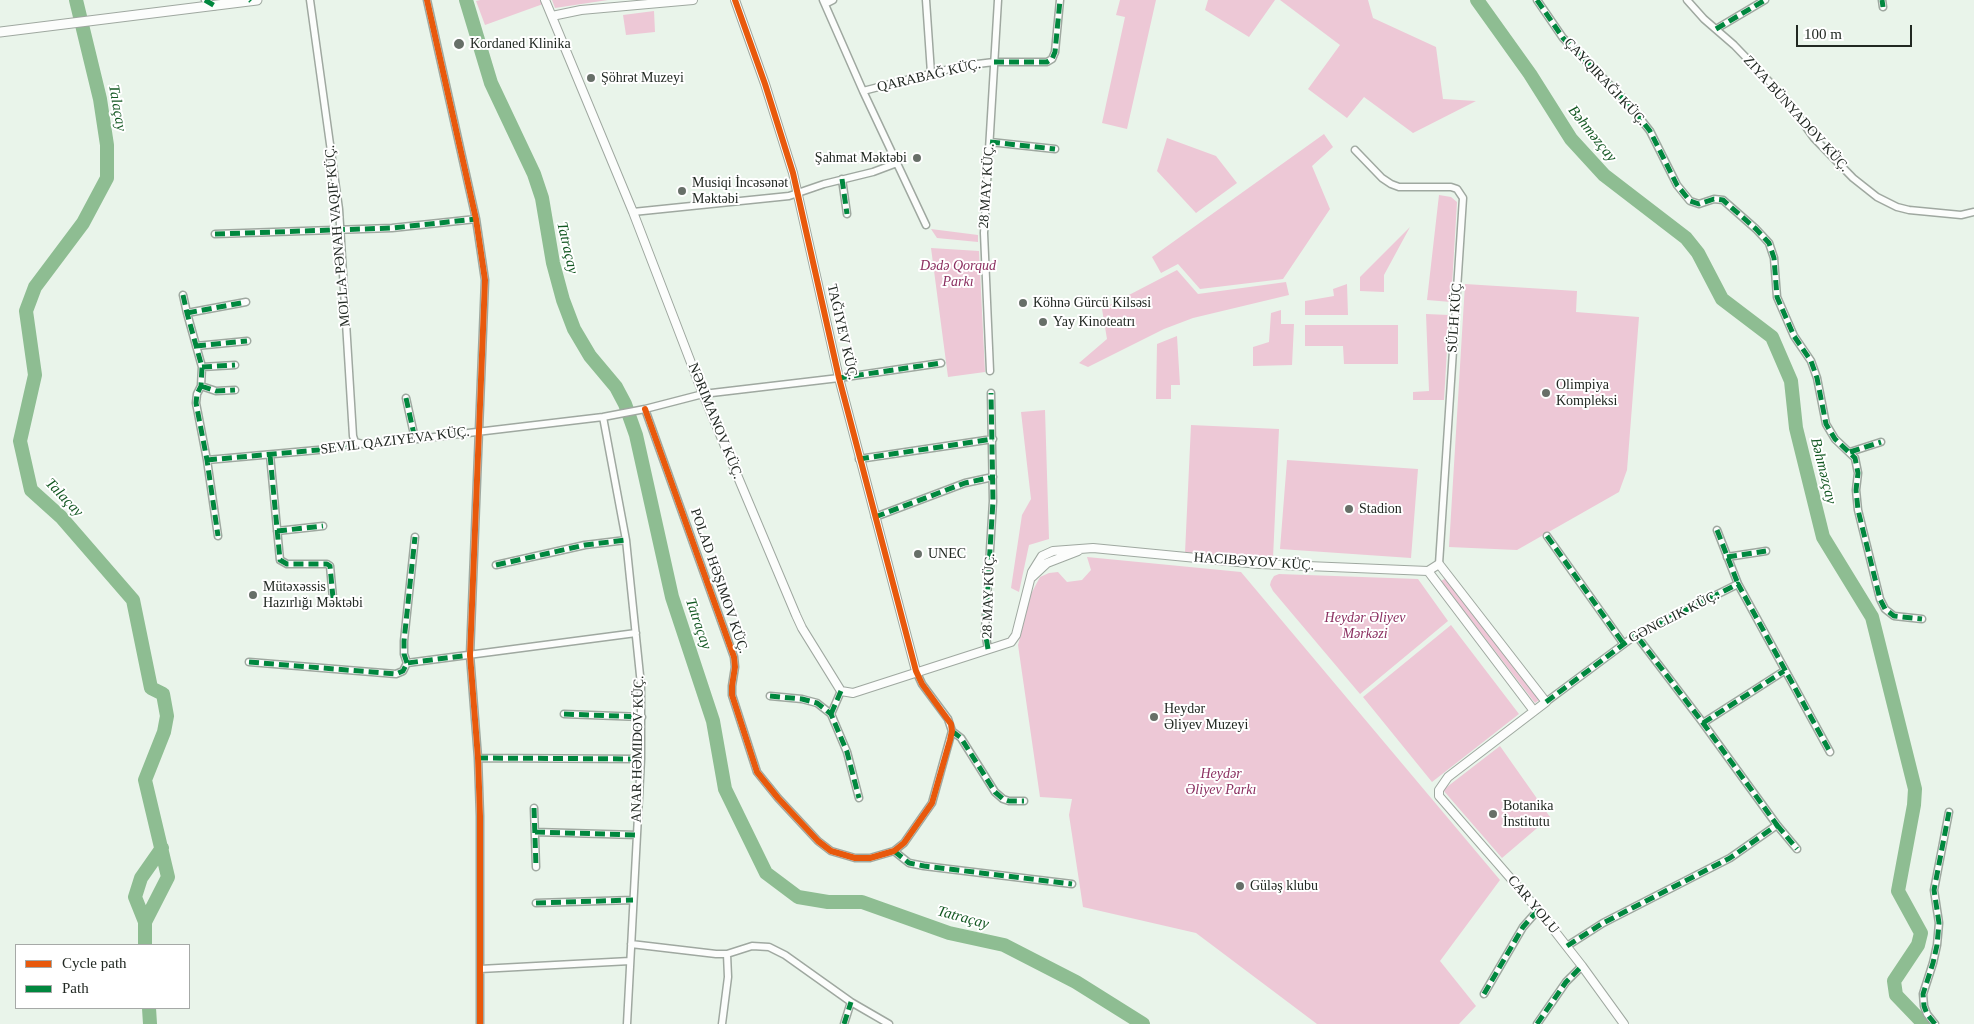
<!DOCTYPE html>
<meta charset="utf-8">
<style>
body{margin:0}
#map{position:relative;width:1974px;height:1024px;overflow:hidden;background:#e9f4ea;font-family:"Times New Roman",serif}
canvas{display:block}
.legend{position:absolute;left:15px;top:944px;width:175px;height:65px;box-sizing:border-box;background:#fff;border:1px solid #a6a9a7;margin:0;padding:6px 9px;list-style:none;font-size:15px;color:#212822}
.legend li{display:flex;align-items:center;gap:10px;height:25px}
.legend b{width:25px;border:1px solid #a6a9a7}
.scale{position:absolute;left:1796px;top:25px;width:116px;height:22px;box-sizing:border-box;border:2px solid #212822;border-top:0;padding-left:6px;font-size:15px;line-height:18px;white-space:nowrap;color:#212822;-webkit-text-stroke:4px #fff;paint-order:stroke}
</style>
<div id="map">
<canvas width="1974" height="1024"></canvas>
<ul class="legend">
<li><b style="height:6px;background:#e8590c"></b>Cycle path</li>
<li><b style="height:6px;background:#00873e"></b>Path</li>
</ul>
<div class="scale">100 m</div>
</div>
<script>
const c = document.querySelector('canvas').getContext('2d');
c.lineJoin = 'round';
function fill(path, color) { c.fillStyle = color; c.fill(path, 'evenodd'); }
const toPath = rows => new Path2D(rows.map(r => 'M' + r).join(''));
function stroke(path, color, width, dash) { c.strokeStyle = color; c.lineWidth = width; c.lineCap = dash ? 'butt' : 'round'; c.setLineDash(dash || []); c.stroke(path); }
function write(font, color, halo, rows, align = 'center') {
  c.font = font + ' "Times New Roman",serif'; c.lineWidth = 4; c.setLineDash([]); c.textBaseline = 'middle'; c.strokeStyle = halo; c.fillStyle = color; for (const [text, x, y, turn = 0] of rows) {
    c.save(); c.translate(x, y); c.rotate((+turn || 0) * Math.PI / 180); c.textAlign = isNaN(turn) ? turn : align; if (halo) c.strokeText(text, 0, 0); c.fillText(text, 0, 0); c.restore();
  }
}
const green = toPath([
 [480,0,541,0,543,4,485,25,476,1],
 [552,0,608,0,555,8],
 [1120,0,1156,0,1127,129,1102,123,1125,17,1116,15],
 [1208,0,1275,0,1249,37,1205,10],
 [1280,0,1368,0,1373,18,1436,47,1443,99,1476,101,1413,133,1364,97,1347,118,1308,89,1340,45],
 [654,11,655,32,626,35,623,15],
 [1324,134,1333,147,1312,166,1330,209,1283,279,1200,289,1178,264,1161,273,1152,257],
 [1167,138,1216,156,1237,183,1196,213,1157,171],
 [1439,195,1451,197,1457,202,1451,302,1427,300],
 [1410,227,1384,275,1384,292,1360,291,1360,277],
 [931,229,978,235,978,242,937,238],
 [931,248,979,251,985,372,948,377],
 [1177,270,1198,294,1286,282,1289,295,1193,318,1164,329,1088,367,1079,363,1107,339,1102,309],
 [1347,284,1348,315,1305,315,1305,301,1334,296,1333,289],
 [1465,284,1577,291,1576,312,1639,317,1627,470,1619,492,1517,550,1449,547],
 [1281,310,1281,324,1294,324,1292,365,1253,366,1253,347,1269,342,1271,313],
 [1426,314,1449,315,1444,400,1413,400,1413,392,1429,391],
 [1305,325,1398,325,1398,364,1344,364,1343,346,1305,346],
 [1177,336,1180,385,1171,385,1171,399,1156,399,1157,344],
 [1045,410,1049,539,1029,545,1019,592,1011,588,1022,515,1031,499,1021,412],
 [1191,425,1279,429,1273,558,1185,553],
 [1287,460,1418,469,1411,558,1280,549],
 [1087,557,1241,572,1500,880,1440,961,1476,1006,1459,1024,1317,1024,1196,933,1083,907,1069,815,1072,799,1040,797,1018,645,1031,594,1040,577,1049,573,1058,572,1067,582,1082,580,1091,570],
 [1279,574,1418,579,1448,621,1360,694,1273,591,1270,585,1271,581,1274,576],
 [1451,625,1519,714,1432,782,1363,697],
 [1500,746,1550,817,1502,858,1443,790]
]);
const forest = toPath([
 [1446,578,1539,700,1535,703,1441,581]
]);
const river = toPath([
 [76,0,100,99,107,145,107,178,83,223,35,287,26,311,35,375,20,441,31,490,61,517,133,600,151,688,163,694,167,716,164,732,145,780,168,877,145,922,145,945],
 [466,0,491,83,534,174,542,198,553,263,563,300,574,329,590,356,616,387,625,404,636,435,672,597,713,721,725,789,766,873,798,897,828,902,862,902,949,933,1004,945,1076,982,1143,1024],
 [1477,0,1530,74,1571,139,1604,175,1686,238,1698,253,1722,299,1772,337,1791,381,1796,428,1823,537,1872,617,1915,789,1914,805,1898,891,1921,933,1918,945,1894,981,1896,995,1924,1024],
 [145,922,135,897,141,878,162,848],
 [149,1008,150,1024]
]);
const minor = toPath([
 [205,0,215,6],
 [310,0,339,209,353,436,355,442],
 [427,0,476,219,485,280,470,655,478,758,480,816,480,1024],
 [823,0,863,91,926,225],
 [926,0,931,73],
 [1537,0,1563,38,1628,103,1650,131,1677,185,1690,201,1699,204,1714,199,1723,200,1756,229,1769,243,1774,258,1777,297,1794,336,1811,361,1817,378,1826,424,1835,439,1855,458,1858,473,1856,490,1858,510,1880,599,1885,609,1894,616,1922,619],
 [1687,0,1704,19,1734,45,1785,98,1814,138,1853,178,1877,197,1897,207,1909,210,1961,215,1974,212],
 [1882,0,1883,7],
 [825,4,833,0],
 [1716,29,1765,0],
 [863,91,961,66,994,62,1047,62,1052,59,1055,52,1060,0],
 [990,142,1055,149],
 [1355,150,1382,178,1391,184,1399,187,1451,187,1457,189,1463,198,1439,564],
 [842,179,847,214],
 [633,212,789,196,824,184,873,172,897,163],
 [215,234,392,228,476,219],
 [183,295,187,313,202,367,201,386,197,394,196,403,207,460,218,536],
 [187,313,246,302],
 [196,346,247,341],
 [202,367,235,365],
 [990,371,984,233,998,0],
 [201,386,216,391,235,390],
 [406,398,415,439],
 [645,409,734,657,735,667,732,686,732,695,757,772,778,798,818,841,831,851,855,858,870,858,894,851,904,843,932,803,952,731,948,719,922,684,916,671],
 [603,417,626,540,641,685,641,759,627,1024],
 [1850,452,1881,442],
 [270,455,280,560,287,564,327,564,330,566,333,598],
 [859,459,993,439],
 [207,460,329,449,355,442,367,445,603,417,645,409,703,394,839,378,941,363],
 [875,517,965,483,993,477],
 [1717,530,1738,584],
 [277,531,323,526],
 [1547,536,1623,643],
 [1727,557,1766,551],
 [496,565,585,545,626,540],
 [988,649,985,631,993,501,991,393],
 [249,662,396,674,403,671,407,663,636,633],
 [407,663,404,654,404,641,415,537],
 [770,696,802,699,817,703,831,714,847,752,859,798],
 [1546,702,1636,635,1738,584,1830,752],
 [564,714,642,717],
 [831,714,841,691],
 [1703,723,1784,671],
 [952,731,961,738,995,792,1003,799,1009,801,1024,801],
 [478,758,641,759],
 [534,808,536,867],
 [1777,825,1797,849],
 [535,832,637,835],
 [894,851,909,863,924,866,1072,884],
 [536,903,633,900],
 [631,944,716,954,727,954,752,946,769,947,785,955,851,1002,889,1024],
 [1567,946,1603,923,1730,858,1777,825,1703,723,1636,635],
 [480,969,630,961],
 [1484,994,1523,927,1538,910],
 [722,1024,728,977,727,954],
 [844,1024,851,1002],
 [1537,1024,1566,982,1582,966],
 [1935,1024,1927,1014,1924,1006,1923,994,1933,963,1937,945,1939,923,1934,890,1949,812]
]);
const tertiary = toPath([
 [545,0,633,212,703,394,796,615,802,628,841,691,853,693,1011,642,1016,635,1032,572,1042,556,1053,551,1093,548,1259,564,1428,571],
 [735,0,765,84,793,173,839,378,916,671],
 [552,16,581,10,693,0],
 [1428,571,1439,564,1546,702,1448,777,1439,790,1439,796,1539,911,1582,966,1624,1024],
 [1428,571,1534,711],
 [1032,577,1047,563,1078,551]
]);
const secondary = toPath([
 [0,32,257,0]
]);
const quiet = toPath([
 [205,0,215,6],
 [250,0,251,1],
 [1537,0,1563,38,1628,103,1650,131,1677,185,1690,201,1699,204,1714,199,1723,200,1756,229,1769,243,1774,258,1777,297,1794,336,1811,361,1817,378,1826,424,1835,439,1855,458,1858,473,1856,490,1858,510,1880,599,1885,609,1894,616,1922,619],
 [1882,0,1883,7],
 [1716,29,1765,0],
 [994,62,1047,62,1052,59,1055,52,1060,0],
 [990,142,1055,149],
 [842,179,847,214],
 [215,234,392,228,476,219],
 [183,295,187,313,202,367,201,386,197,394,196,403,207,460,218,536],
 [187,313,246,302],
 [196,346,247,341],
 [202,367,235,365],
 [839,378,941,363],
 [201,386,216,391,235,390],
 [406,398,415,439],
 [1850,452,1881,442],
 [270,455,280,560,287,564,327,564,330,566,333,598],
 [859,459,993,439],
 [207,460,329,449,355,442],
 [875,517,965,483,993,477],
 [1717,530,1738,584],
 [277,531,323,526],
 [1547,536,1623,643],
 [1727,557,1766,551],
 [496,565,585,545,626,540],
 [988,649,985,631,993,501,991,393],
 [249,662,396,674,403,671,407,663,470,655],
 [407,663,404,654,404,641,415,537],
 [770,696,802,699,817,703,831,714,847,752,859,798],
 [1546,702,1636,635,1738,584,1830,752],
 [564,714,642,717],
 [831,714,841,691],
 [1703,723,1784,671],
 [952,731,961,738,995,792,1003,799,1009,801,1024,801],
 [478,758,641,759],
 [534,808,536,867],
 [1777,825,1797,849],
 [535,832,637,835],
 [894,851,909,863,924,866,1072,884],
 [536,903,633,900],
 [1567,946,1603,923,1730,858,1777,825,1703,723,1636,635],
 [1484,994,1523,927,1538,910],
 [844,1024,851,1002],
 [1537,1024,1566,982,1582,966],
 [1935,1024,1927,1014,1924,1006,1923,994,1933,963,1937,945,1939,923,1934,890,1949,812]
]);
const cycleway = toPath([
 [427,0,476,219,485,280,470,655,478,758,480,816,480,1024],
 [645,409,734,657,735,667,732,686,732,695,757,772,778,798,818,841,831,851,855,858,870,858,894,851,904,843,932,803,950,740,952,731,951,724,922,684,916,671,839,378,793,173,765,84,735,0]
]);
const markers = [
 [459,44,6,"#676f68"],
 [591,78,5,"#676f68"],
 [917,158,5,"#676f68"],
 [682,191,5,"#676f68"],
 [1023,303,5,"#676f68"],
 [1043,322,5,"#676f68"],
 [1546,393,5,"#676f68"],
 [1349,509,5,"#676f68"],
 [918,554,5,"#676f68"],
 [253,595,5,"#676f68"],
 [1154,717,5,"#676f68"],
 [1493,814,5,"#676f68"],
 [1240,886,5,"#676f68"]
];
const poiNames = [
 ["Kordaned Klinika",470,44],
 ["Şöhrət Muzeyi",601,78],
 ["Şahmat Məktəbi",907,158,"right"],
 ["Musiqi İncəsənət",692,183],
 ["Məktəbi",692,199],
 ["Köhnə Gürcü Kilsəsi",1033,303],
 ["Yay Kinoteatrı",1053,322],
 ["Olimpiya",1556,385],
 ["Kompleksi",1556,401],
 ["Stadion",1359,509],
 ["UNEC",928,554],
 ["Mütəxəssis",263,587],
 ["Hazırlığı Məktəbi",263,603],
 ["Heydər",1164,709],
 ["Əliyev Muzeyi",1164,725],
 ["Botanika",1503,806],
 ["İnstitutu",1503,822],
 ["Güləş klubu",1250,886]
];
const streetNames = [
 ["QARABAĞ KÜÇ.",929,76,-13],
 ["ÇAYQIRAĞI KÜÇ.",1605,82,47],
 ["ZIYA BÜNYADOV KÜÇ.",1796,114,48],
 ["28 MAY KÜÇ.",987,186,-86],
 ["MOLLA PƏNAH VAQIF KÜÇ.",338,236,-95],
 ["SÜLH KÜÇ",1455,318,-86],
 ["TAĞIYEV KÜÇ.",842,332,77],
 ["NƏRIMANOV KÜÇ.",715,421,68],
 ["SEVIL QAZIYEVA KÜÇ.",395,441,-7],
 ["HACIBƏYOV KÜÇ.",1254,562,4],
 ["POLAD HƏŞIMOV KÜÇ.",719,581,71],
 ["28 MAY KÜÇ.",989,596,-88],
 ["GƏNCLIK KÜÇ.",1674,617,-27],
 ["ANAR HƏMIDOV KÜÇ.",638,749,-89],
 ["CAR YOLU",1533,905,50]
];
const parkNames = [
 ["Dədə Qorqud",958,266],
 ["Parkı",958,282],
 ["Heydər Əliyev",1365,618],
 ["Mərkəzi",1365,634],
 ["Heydər",1221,774],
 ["Əliyev Parkı",1221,790]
];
const waterNames = [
 ["Talaçay",117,108,80],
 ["Bəhməzçay",1592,134,51],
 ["Tatraçay",567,248,77],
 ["Bəhməzçay",1823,471,76],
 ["Talaçay",64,498,46],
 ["Tatraçay",698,624,71],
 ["Tatraçay",963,918,15]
];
fill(green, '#edc8d6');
fill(forest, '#efc7d7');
stroke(river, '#8ebd92', 14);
stroke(minor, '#9fa8a0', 9);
stroke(tertiary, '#9fa8a0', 10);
stroke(secondary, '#9fa8a0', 11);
stroke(minor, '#fcfdfc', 6);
stroke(tertiary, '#fcfdfc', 8);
stroke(secondary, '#fcfdfc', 9);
stroke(quiet, '#00873e', 5, [10, 5]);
stroke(cycleway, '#e8590c', 6);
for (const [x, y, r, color] of markers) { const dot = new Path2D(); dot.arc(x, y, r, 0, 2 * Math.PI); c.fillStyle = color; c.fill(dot); stroke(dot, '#fff', 2); }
write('14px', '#212822', '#fff', poiNames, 'left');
write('14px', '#212822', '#fff', streetNames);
write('italic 14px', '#8b2f60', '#fff', parkNames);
write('italic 15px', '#125721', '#fff', waterNames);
</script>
